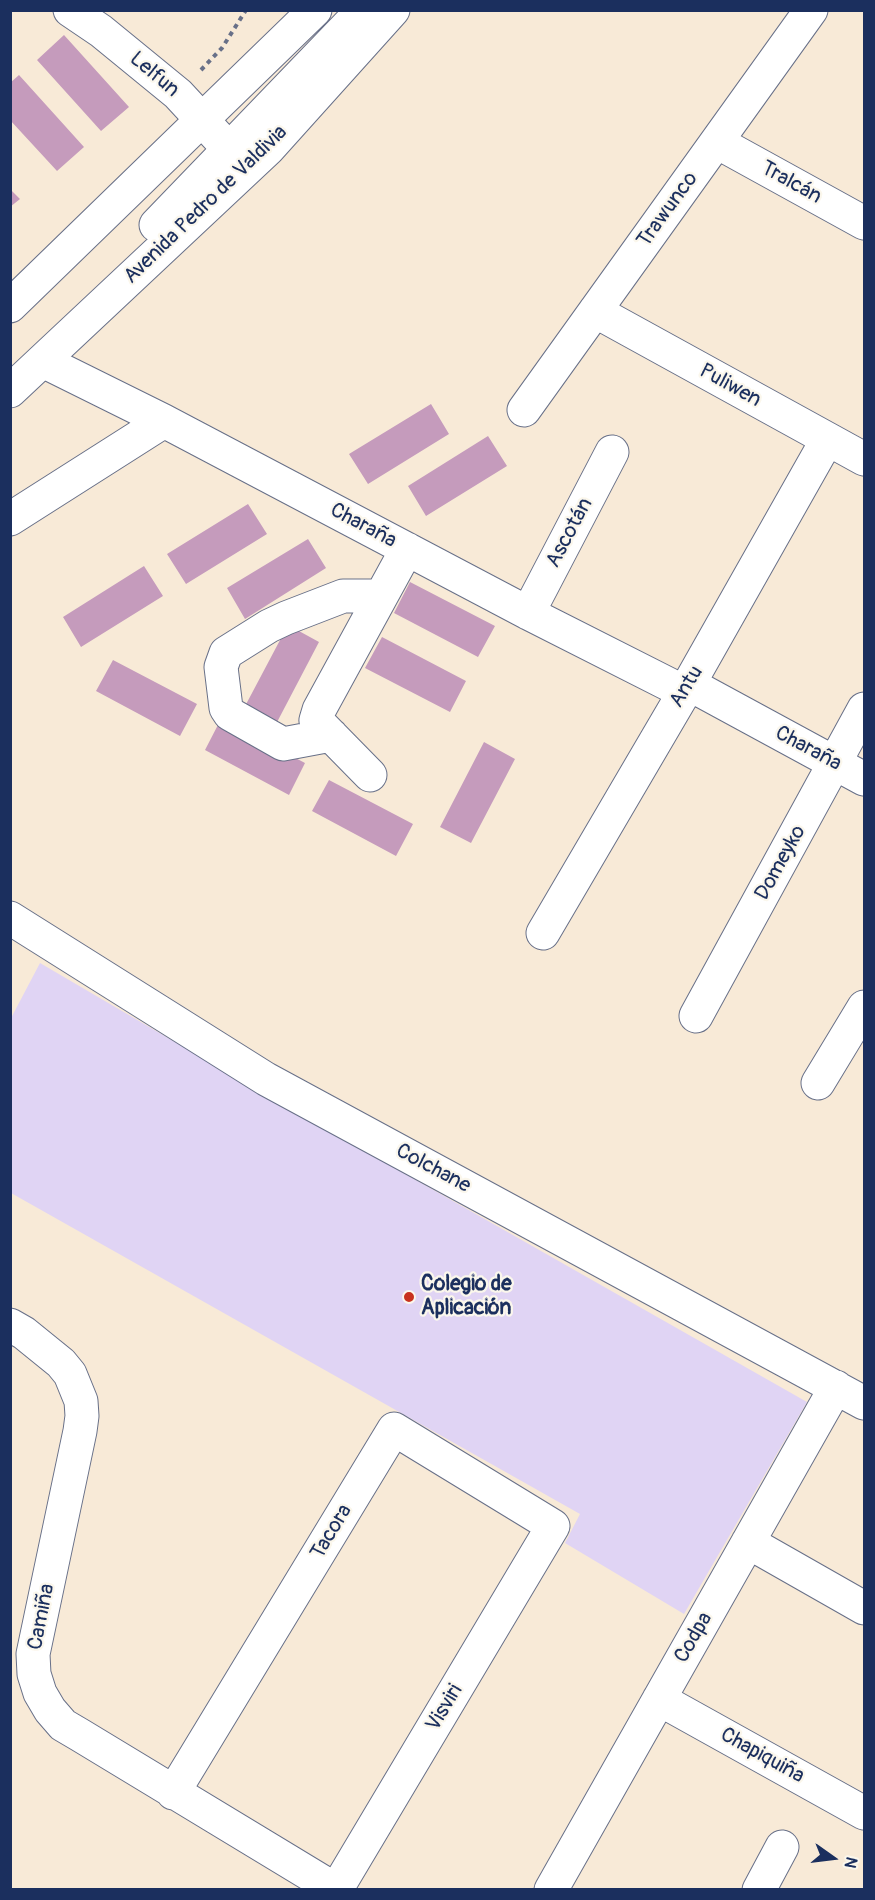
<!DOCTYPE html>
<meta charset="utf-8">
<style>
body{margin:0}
#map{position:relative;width:875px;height:1900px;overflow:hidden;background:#f8ead7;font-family:Pangolin,sans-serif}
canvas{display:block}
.frame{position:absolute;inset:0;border:12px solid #1b2f5e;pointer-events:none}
.north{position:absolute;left:803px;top:1828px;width:60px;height:60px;-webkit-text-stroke:4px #fbf7ec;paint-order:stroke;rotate:104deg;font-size:16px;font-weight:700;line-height:24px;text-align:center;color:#1b2f5e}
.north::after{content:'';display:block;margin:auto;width:21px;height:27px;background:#1b2f5e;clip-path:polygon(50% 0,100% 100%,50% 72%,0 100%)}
</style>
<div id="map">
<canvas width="875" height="1900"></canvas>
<div class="frame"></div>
<div class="north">N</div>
</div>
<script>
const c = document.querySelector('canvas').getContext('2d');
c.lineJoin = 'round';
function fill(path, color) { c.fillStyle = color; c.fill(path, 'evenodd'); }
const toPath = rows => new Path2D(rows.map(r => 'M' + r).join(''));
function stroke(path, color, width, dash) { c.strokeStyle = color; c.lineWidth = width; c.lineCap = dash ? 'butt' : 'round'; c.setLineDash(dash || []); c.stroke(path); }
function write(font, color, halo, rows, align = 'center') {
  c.font = font + ' Pangolin,sans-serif'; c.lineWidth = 4.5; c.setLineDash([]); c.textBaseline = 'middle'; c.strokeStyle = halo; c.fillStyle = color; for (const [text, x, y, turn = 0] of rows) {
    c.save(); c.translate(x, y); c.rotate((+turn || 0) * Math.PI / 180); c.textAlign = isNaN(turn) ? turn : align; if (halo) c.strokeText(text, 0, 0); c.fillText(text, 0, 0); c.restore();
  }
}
const built = toPath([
 [40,963,245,1083,807,1402,684,1614,565,1543,580,1514,11,1193,10,1020]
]);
const building = toPath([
 [64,35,129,107,101,131,37,60],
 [19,75,84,147,57,171,10,120,10,83],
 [10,189,20,199,10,207],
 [431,404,449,434,368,484,349,454],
 [488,436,507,466,426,516,408,486],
 [248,504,267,534,186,584,167,554],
 [308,539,326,568,245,619,227,588],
 [144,566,163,596,81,647,63,617],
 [410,582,495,626,478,657,394,613],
 [288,625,319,642,275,726,243,710],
 [382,637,466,681,450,712,365,668],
 [113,660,197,704,180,736,96,691],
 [221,719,305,763,289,795,205,750],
 [484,742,515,759,471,843,440,827],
 [329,780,413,824,396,856,312,811]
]);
const path = toPath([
 [201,70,222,48,246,10]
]);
const minor = toPath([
 [70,10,101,31,178,94,229,149],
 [717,142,864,223],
 [595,311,864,459],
 [43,361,164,421,528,613,684,692],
 [524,410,811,10],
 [10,519,164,421],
 [528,613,612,452],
 [689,684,864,779],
 [331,735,283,744,230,714,226,708,221,667,226,653,269,626,286,618,343,596,381,596],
 [370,775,316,720,319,710,407,549],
 [10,918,266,1079,864,1403],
 [543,933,689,684,827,440],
 [696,1016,864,709],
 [818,1083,864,1007],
 [10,1325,24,1333,61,1363,70,1374,81,1401,82,1416,80,1431,33,1654,34,1674,40,1693,50,1710,63,1725,80,1735,336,1890],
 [748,1542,864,1608],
 [659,1699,864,1813],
 [173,1793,394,1429,553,1526,336,1890],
 [551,1890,836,1387],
 [759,1890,782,1847]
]);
const major = toPath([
 [156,225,363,10],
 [10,306,315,10],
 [10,391,268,149,393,10]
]);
const markers = [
 [409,1297,6,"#c8321e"]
];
const streetNames = [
 ["Lelfun",154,75,40],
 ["Tralcán",791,183,29],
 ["Avenida Pedro de Valdivia",206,205,-44],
 ["Trawunco",668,210,-54],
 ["Puliwen",730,386,29],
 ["Charaña",363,526,28],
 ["Ascotán",570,533,-62],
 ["Antu",687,687,-59],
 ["Charaña",808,749,28],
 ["Domeyko",781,863,-61],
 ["Colchane",433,1169,28],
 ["Tacora",332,1532,-59],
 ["Camiña",42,1617,-79],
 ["Codpa",694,1638,-60],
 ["Visviri",445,1708,-59],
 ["Chapiquiña",762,1756,29]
];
const poiNames = [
 ["Colegio de",421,1285],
 ["Aplicación",421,1309]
];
fill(built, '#e0d4f4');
fill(building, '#c59bbc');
stroke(minor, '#687088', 35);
stroke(major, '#687088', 35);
stroke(path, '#687088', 4, [4.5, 4.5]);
stroke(minor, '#fff', 33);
stroke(major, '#fff', 33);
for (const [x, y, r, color] of markers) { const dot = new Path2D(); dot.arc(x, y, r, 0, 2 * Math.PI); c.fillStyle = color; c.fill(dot); stroke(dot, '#fbf7ec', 2); }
write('21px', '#1b2f5e', '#fbf7ec', streetNames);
write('bold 21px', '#1b2f5e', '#fbf7ec', poiNames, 'left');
</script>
